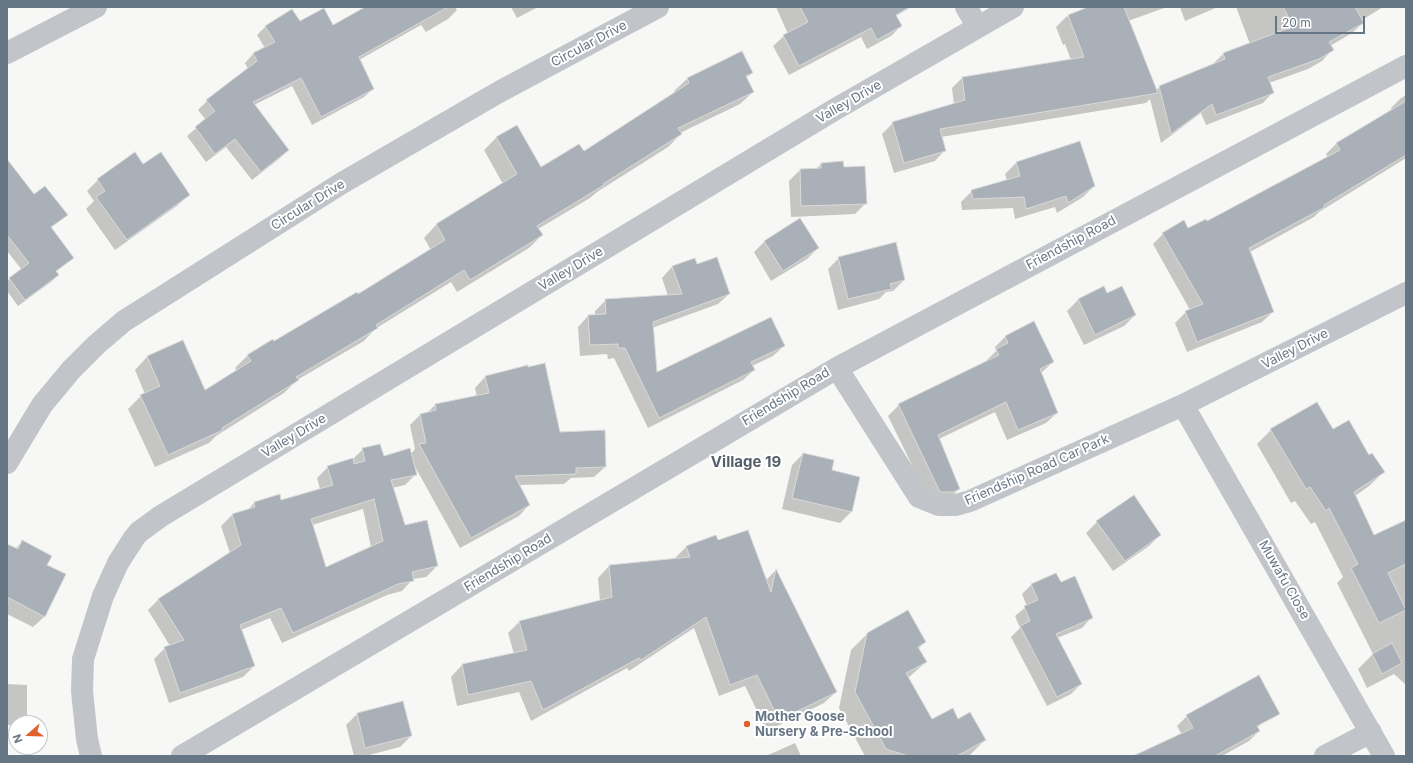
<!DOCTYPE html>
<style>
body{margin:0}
#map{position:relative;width:1413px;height:763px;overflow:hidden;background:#f7f8f5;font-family:Inter,sans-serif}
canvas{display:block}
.frame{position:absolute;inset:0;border:8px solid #677685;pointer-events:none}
.north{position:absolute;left:8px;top:715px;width:40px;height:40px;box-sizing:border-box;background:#fff;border:1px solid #c2c8ce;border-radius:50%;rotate:250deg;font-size:11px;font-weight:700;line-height:16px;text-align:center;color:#677685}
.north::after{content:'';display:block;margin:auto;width:14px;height:18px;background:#df622d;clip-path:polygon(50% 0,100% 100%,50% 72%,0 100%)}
.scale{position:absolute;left:1275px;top:16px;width:90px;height:18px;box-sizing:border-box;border:2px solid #677685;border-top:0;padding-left:5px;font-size:12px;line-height:14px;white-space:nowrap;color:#677685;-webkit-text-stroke:3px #fff;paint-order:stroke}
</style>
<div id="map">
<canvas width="1413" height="763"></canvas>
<div class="frame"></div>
<div class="north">N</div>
<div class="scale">20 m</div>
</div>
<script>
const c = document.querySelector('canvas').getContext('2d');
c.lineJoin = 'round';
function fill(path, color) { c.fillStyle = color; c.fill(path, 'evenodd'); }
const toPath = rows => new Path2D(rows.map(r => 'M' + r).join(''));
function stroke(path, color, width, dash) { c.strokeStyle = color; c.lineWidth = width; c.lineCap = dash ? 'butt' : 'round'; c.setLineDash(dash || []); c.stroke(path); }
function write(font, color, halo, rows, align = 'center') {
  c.font = font + ' Inter,sans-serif'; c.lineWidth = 4; c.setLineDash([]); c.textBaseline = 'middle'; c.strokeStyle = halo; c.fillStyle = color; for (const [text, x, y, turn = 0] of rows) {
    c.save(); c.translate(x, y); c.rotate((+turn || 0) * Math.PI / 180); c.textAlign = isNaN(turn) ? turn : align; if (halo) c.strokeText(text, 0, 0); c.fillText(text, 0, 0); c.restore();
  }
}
const shadow = toPath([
 [367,7,455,7,457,10,448,19,426,32,421,25,359,60,373,89,364,97,312,125,292,86,254,105,288,150,279,159,252,180,226,147,206,162,187,136,206,120,198,110,207,101,248,69,245,63,253,54,265,48,257,35,266,26,300,23,333,26],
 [511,7,538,7,517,18],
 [776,7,911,7,896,16,901,26,891,36,867,49,861,37,789,75,773,46,784,36,788,34],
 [1091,7,1167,7,1128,21,1156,90,1160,87,1213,64,1223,54,1250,44,1236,7,1383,7,1362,20,1363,23,1352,33,1330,46,1332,50,1322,61,1308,69,1269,83,1273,92,1263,103,1206,125,1201,113,1161,143,1150,99,1146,103,941,137,945,150,935,161,894,173,882,134,893,123,954,105,952,88,962,78,1071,60,1065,44,1063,45,1056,27,1066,17],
 [1180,7,1218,7,1185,21],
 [742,52,752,73,746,78,753,92,740,104,680,133,681,134,668,147,597,192,590,198,538,229,542,235,529,248,457,292,451,282,375,329,364,341,297,380,284,393,216,436,209,443,155,467,128,409,141,396,145,394,135,370,147,357,182,341,205,392,237,371,235,368,248,355,274,342,357,296,431,250,424,238,436,225,503,184,484,150,497,137,541,168,583,152,675,94,674,91,687,79],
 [1406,95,1406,158,1319,212,1314,217,1250,252,1273,312,1262,322,1187,352,1175,323,1186,312,1190,310,1153,244,1163,234,1188,230,1207,223,1328,158,1326,154,1336,144,1392,110,1391,108,1401,98],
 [1079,143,1094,186,1083,197,1057,213,1055,207,1015,219,1013,208,962,210,961,202,972,191,1007,181,1005,174,1016,163],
 [821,164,843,168,866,203,855,214,791,217,789,181,800,170,815,170],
 [143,165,189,195,178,205,115,250,86,209,94,201,87,191,98,180],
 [7,171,34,196,66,215,51,228,72,258,56,272,58,275,51,282,18,306,7,291,7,281,22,270,7,251],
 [764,242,818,248,807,259,771,281,754,252],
 [839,258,904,280,893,291,886,292,879,299,838,310,828,269],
 [696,265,729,294,718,304,652,328,656,374,784,346,773,356,752,366,754,370,743,380,648,428,614,358,608,359,607,354,580,356,578,327,588,316,595,316,595,311,606,300,668,296,662,278,672,267],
 [1103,288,1107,294,1135,315,1124,326,1084,345,1067,311,1078,300],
 [1034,323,1053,362,1040,374,1057,413,1046,423,1007,440,995,412,939,439,959,489,948,500,930,502,888,416,899,405,987,362,986,361,996,351,995,347,1005,337],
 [527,367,559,433,605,467,594,477,571,478,564,484,519,485,529,505,519,516,460,548,413,463,416,474,405,485,392,488,404,526,437,566,426,577,413,579,402,591,387,595,282,643,270,618,241,630,254,666,243,677,169,703,154,659,165,648,170,646,148,610,158,600,230,553,221,526,232,515,247,511,254,503,281,501,320,489,317,478,328,467,353,459,363,449,383,458,411,454,415,449,410,425,420,415,427,413,435,405,477,397,475,388,485,377],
 [363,509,371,547,325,569,312,525],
 [1271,430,1332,430,1369,456,1384,472,1369,486,1355,496,1374,536,1406,521,1406,685,1394,674,1367,688,1358,669,1373,654,1337,583,1343,577,1315,522,1311,524,1295,501,1291,503,1257,444],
 [803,454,830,471,859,478,851,512,840,523,782,509,792,465],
 [1097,522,1160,535,1149,546,1113,571,1086,533],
 [715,536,717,542,765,581,776,570,836,692,824,703,767,731,745,686,719,696,694,628,629,671,627,668,531,721,519,692,457,706,451,677,462,665,514,654,508,633,520,621,600,601,598,578,609,566,675,560,675,558,686,547],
 [22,542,46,565,65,575,44,617,33,627,7,614,7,545,15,549],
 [1061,583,1091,618,1082,628,1057,638,1081,684,1071,694,1047,706,1011,637,1020,628,1015,616,1027,606,1022,594,1032,584],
 [867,634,925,642,918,649,926,662,908,678,932,720,958,720,985,740,969,756,865,756,839,708,851,650],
 [7,684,27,685,27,716,20,723,16,723,16,725,7,725],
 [357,714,411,736,400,747,365,756,354,756,346,725],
 [1187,716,1263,722,1257,728,1259,731,1249,741,1222,756,1152,756,1182,735,1177,726],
 [795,743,801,756,767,756,768,755]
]);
const building = toPath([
 [365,7,448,7,359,57,374,89,321,117,301,78,253,102,289,150,261,172,235,139,215,154,195,127,215,111,206,100,257,61,253,53,275,42,265,26,292,9,300,21,324,8,333,25,365,7],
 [800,7,910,7,896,15,902,26,877,40,871,28,799,66,783,35,808,22,800,7],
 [1088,7,1124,7,1158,93,940,129,946,151,904,163,892,122,965,100,962,77,1084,57,1068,15,1088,7],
 [1283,7,1355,7,1364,23,1329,42,1334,50,1319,59,1268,77,1274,93,1216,115,1212,104,1171,134,1159,86,1225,59,1223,53,1294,26,1283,7],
 [742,51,753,73,746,76,754,92,678,128,682,134,603,184,604,185,537,226,543,235,470,280,464,270,376,325,378,328,296,377,299,380,222,428,223,430,168,455,140,395,160,386,147,356,183,340,205,390,251,361,247,355,273,339,274,341,357,292,358,294,445,240,436,224,517,174,496,137,517,125,541,167,579,144,584,151,689,83,687,78,742,51],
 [1406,101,1406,155,1324,205,1325,207,1249,248,1274,312,1197,342,1185,311,1203,304,1162,233,1184,220,1188,228,1206,219,1207,221,1340,150,1336,143,1406,101],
 [1080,141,1095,186,1068,203,1066,196,1026,209,1024,197,973,199,971,190,1020,176,1016,162,1080,141],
 [135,152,143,164,161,152,190,195,127,240,96,197,105,191,97,179,135,152],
 [7,159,34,194,45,186,68,215,51,227,74,258,56,271,59,275,25,300,9,278,29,263,7,235,7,159],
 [843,161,844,167,865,166,867,204,801,206,800,169,821,168,821,163,843,161],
 [800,218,819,248,783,271,764,241,800,218],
 [896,242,905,280,890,284,892,289,848,299,838,257,896,242],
 [717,257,730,294,653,322,657,372,771,317,785,346,751,362,755,370,659,418,625,348,618,348,618,344,590,345,588,315,606,314,605,299,682,294,672,266,695,258,697,264,717,257],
 [1104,286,1107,293,1122,286,1136,315,1095,335,1078,299,1104,286],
 [1034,321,1054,362,1040,369,1058,413,1018,430,1006,402,938,435,960,489,953,492,940,492,898,404,999,355,996,349,1008,343,1005,336,1034,321],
 [545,363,560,432,605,430,606,467,576,468,576,474,515,476,530,505,471,538,419,444,426,443,420,414,436,410,435,404,489,393,485,376,528,365,528,367,545,363],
 [1317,402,1333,429,1349,420,1369,455,1372,453,1385,472,1354,492,1374,535,1406,520,1406,564,1388,573,1406,610,1379,623,1351,568,1358,564,1329,508,1326,511,1310,487,1306,489,1270,429,1317,402],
 [380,444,384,456,410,448,417,475,391,480,405,525,427,520,438,566,412,572,414,581,398,584,293,633,281,608,240,625,255,666,180,693,164,647,184,640,158,599,241,545,232,514,255,507,254,502,280,494,281,500,333,485,327,466,353,458,354,464,365,461,362,448,380,444],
 [374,499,383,541,326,567,311,519,374,499],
 [803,453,834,460,832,470,860,477,852,512,792,498,803,453],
 [1134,495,1161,535,1125,561,1096,521,1134,495],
 [748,530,771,592,776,569,837,692,779,720,757,675,730,685,706,617,641,660,639,658,543,710,531,681,468,695,462,664,527,650,519,621,612,597,609,565,690,557,686,546,716,535,718,540,748,530],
 [22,540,52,556,47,565,66,574,45,617,7,597,7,544,18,549,22,540],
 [1056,573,1061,582,1075,576,1093,618,1056,634,1082,684,1057,697,1020,626,1030,621,1024,606,1038,600,1031,584,1056,573],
 [908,610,926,642,918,647,927,662,906,673,932,719,953,708,958,719,970,712,986,740,957,756,908,756,886,749,855,692,867,633,908,610],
 [1392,643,1402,663,1382,674,1372,654,1392,643],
 [1259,675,1280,714,1257,726,1260,731,1215,756,1133,756,1193,728,1186,715,1259,675],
 [403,701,412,736,365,748,357,713,403,701]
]);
const minor = toPath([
 [966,7,978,27],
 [7,53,96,7],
 [837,368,919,497,939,505,956,505,970,501,1183,405,1406,293],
 [1183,405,1384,756],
 [7,463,42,405,71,370,96,345,124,321,342,183,499,92,658,7],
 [91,756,87,739,82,691,83,659,103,596,118,563,134,538,139,532,161,516,834,110,1013,7],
 [182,756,837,368,1406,66],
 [1325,756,1371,732]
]);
const markers = [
 [747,724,4,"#df622d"]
];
const streetNames = [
 ["Circular Drive",589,44,-28],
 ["Valley Drive",849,102,-30],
 ["Circular Drive",308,205,-32],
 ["Friendship Road",1071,243,-28],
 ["Valley Drive",571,269,-31],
 ["Valley Drive",1295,349,-27],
 ["Friendship Road",786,397,-31],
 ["Valley Drive",294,436,-31],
 ["Friendship Road Car Park",1037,470,-24],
 ["Friendship Road",508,563,-31],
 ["Muwafu Close",1284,580,60]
];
const poiNames = [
 ["Mother Goose",755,717],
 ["Nursery & Pre-School",755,732]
];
const quarterNames = [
 ["Village 19",746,462]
];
fill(shadow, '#0003');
fill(building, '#a9b0b7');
stroke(building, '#d9d9d7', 1);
stroke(minor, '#c1c4c8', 22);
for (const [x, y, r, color] of markers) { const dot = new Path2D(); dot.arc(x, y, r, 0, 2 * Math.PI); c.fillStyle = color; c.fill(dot); stroke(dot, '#fff', 1.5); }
write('13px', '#677685', '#fff', streetNames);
write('bold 13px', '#677685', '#fff', poiNames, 'left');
write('bold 15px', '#555f6a', '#fff', quarterNames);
</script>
